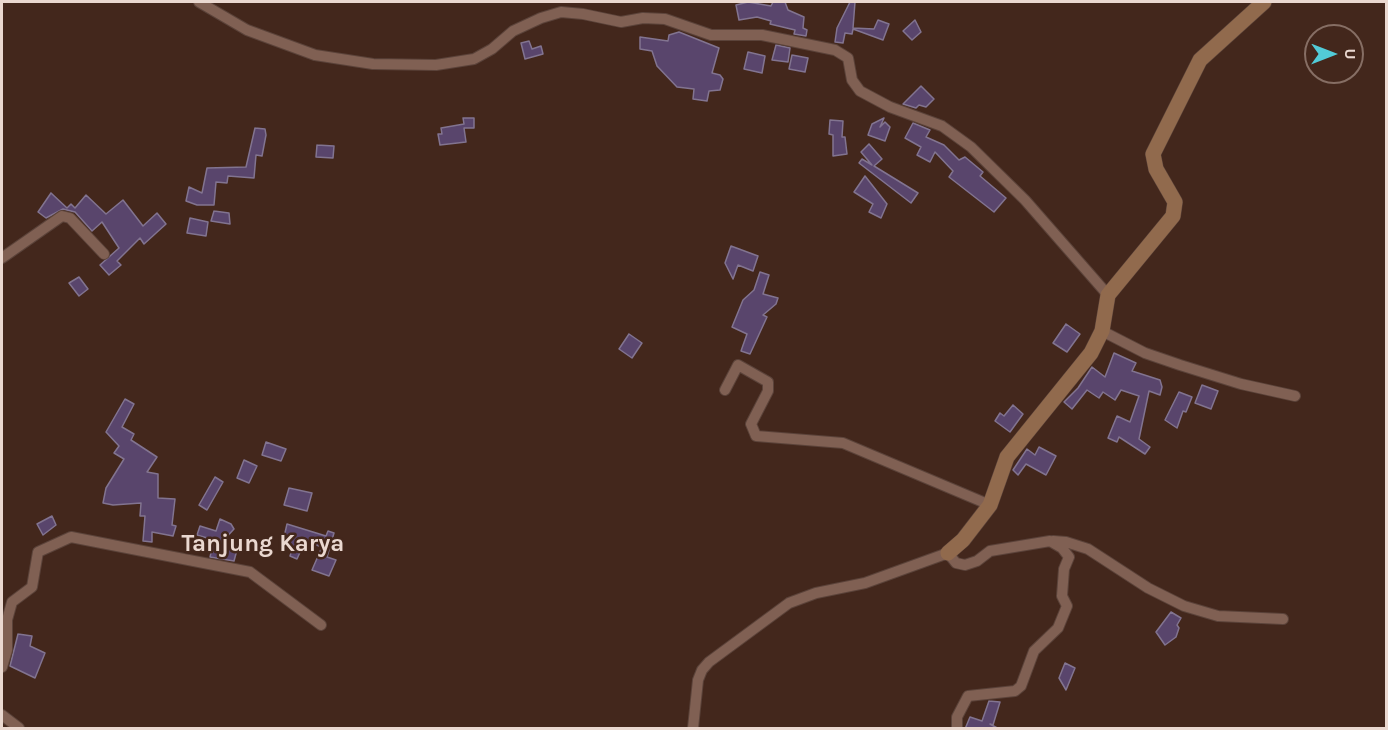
<!DOCTYPE html>
<style>
body{margin:0}
#map{position:relative;width:1388px;height:730px;overflow:hidden;background:#43271c;font-family:Karla,sans-serif}
canvas{display:block}
.frame{position:absolute;inset:0;border:3px solid #ead8d0;pointer-events:none}
.north{position:absolute;left:1304px;top:24px;width:60px;height:60px;box-sizing:border-box;background:#43271c;border:2px solid #866e64;border-radius:50%;rotate:90deg;font-size:16px;font-weight:700;line-height:24px;text-align:center;color:#ead8d0}
.north::after{content:'';display:block;margin:auto;width:21px;height:27px;background:#52cbd7;clip-path:polygon(50% 0,100% 100%,50% 72%,0 100%)}
</style>
<div id="map">
<canvas width="1388" height="730"></canvas>
<div class="frame"></div>
<div class="north">U</div>
</div>
<script>
const c = document.querySelector('canvas').getContext('2d');
c.lineJoin = 'round';
function fill(path, color) { c.fillStyle = color; c.fill(path, 'evenodd'); }
const toPath = rows => new Path2D(rows.map(r => 'M' + r).join(''));
function stroke(path, color, width, dash) { c.strokeStyle = color; c.lineWidth = width; c.lineCap = dash ? 'butt' : 'round'; c.setLineDash(dash || []); c.stroke(path); }
function write(font, color, halo, rows, align = 'center') {
  c.font = font + ' Karla,sans-serif'; c.lineWidth = 5; c.setLineDash([]); c.textBaseline = 'middle'; c.strokeStyle = halo; c.fillStyle = color; for (const [text, x, y, turn = 0] of rows) {
    c.save(); c.translate(x, y); c.rotate((+turn || 0) * Math.PI / 180); c.textAlign = isNaN(turn) ? turn : align; if (halo) c.strokeText(text, 0, 0); c.fillText(text, 0, 0); c.restore();
  }
}
const building = toPath([
 [748,2,771,6,773,2,785,2,788,10,804,17,803,28,807,30,806,36,794,34,795,30,770,24,771,21,757,17,739,20,736,5,748,2],
 [850,2,855,2,853,28,874,29,878,20,889,24,883,40,853,29,852,34,845,33,843,43,835,42,837,28,850,2],
 [915,20,921,32,912,40,903,31,915,20],
 [679,32,719,48,712,73,720,75,723,79,720,90,709,91,707,101,693,99,694,89,677,87,657,66,652,51,640,49,640,37,668,41,669,35,679,32],
 [529,41,532,49,541,46,543,54,525,59,521,43,529,41],
 [776,45,790,48,788,62,772,60,776,45],
 [748,52,765,56,762,73,744,69,748,52],
 [792,55,808,58,805,72,789,69,792,55],
 [921,86,934,99,926,107,919,105,916,108,903,104,921,86],
 [463,118,474,118,474,128,464,128,466,142,440,145,438,134,442,134,441,128,464,124,463,118],
 [884,118,880,127,885,122,890,127,885,141,868,135,872,124,884,118],
 [830,120,843,121,842,137,845,137,847,154,833,156,833,135,829,134,830,120],
 [913,123,930,130,926,137,944,145,959,160,965,157,983,172,980,176,1006,198,994,212,949,177,953,171,935,152,930,162,917,155,921,147,905,138,913,123],
 [255,128,265,129,266,135,262,156,256,155,254,178,228,176,227,183,216,182,214,205,197,205,186,201,189,187,202,193,207,168,246,167,255,128],
 [869,144,882,159,874,166,918,193,911,203,859,163,862,159,872,165,861,152,869,144],
 [317,145,334,146,333,158,316,157,317,145],
 [865,176,887,204,881,218,869,212,873,204,854,192,865,176],
 [51,193,67,208,71,204,75,208,86,195,106,214,123,200,143,226,157,213,166,224,144,244,140,238,117,261,121,265,109,275,100,265,119,248,102,222,92,231,75,212,63,209,46,218,38,212,51,193],
 [214,211,229,213,230,224,211,221,214,211],
 [190,218,208,222,206,236,187,233,190,218],
 [731,246,758,256,753,271,738,265,733,279,725,263,731,246],
 [760,272,769,275,763,294,778,298,776,304,763,315,767,317,750,354,741,351,747,334,732,327,743,300,754,290,760,272],
 [79,277,88,289,79,296,69,283,79,277],
 [1066,324,1080,334,1067,352,1053,343,1066,324],
 [629,334,642,343,632,358,619,349,629,334],
 [1114,353,1136,363,1132,371,1160,380,1162,387,1160,395,1149,391,1139,439,1150,447,1145,454,1119,437,1117,442,1108,438,1117,416,1130,422,1139,396,1121,390,1115,400,1103,392,1099,398,1087,390,1072,409,1064,402,1078,388,1092,367,1105,377,1114,353],
 [1202,385,1218,391,1211,409,1195,403,1202,385],
 [1179,392,1192,397,1186,412,1183,411,1177,428,1165,420,1179,392],
 [125,399,134,404,122,427,134,434,131,440,157,457,147,472,158,474,158,498,175,499,172,525,176,526,173,536,152,532,152,542,143,541,145,516,140,516,141,503,113,505,103,503,106,488,124,459,114,453,119,446,106,432,125,399],
 [1013,405,1023,414,1010,432,995,421,1000,413,1004,416,1013,405],
 [266,442,286,449,281,461,262,455,266,442],
 [1039,447,1056,456,1046,475,1026,464,1018,475,1013,470,1027,449,1035,455,1039,447],
 [244,460,257,466,249,483,237,478,244,460],
 [215,477,223,482,207,510,199,505,215,477],
 [289,488,312,493,307,511,284,505,289,488],
 [52,516,56,525,43,535,37,524,52,516],
 [220,519,231,524,234,529,222,542,238,546,234,561,210,557,214,540,197,535,200,526,216,531,220,519],
 [287,524,326,536,328,531,334,533,327,557,336,560,329,576,312,570,322,547,305,541,297,559,290,556,292,550,282,546,287,524],
 [1171,612,1181,618,1177,625,1179,628,1176,637,1165,645,1156,632,1171,612],
 [18,634,32,636,30,646,45,653,35,678,10,666,18,634],
 [1065,663,1075,668,1066,690,1059,678,1065,663],
 [989,701,1000,702,993,725,990,724,999,729,965,729,970,717,982,721,989,701]
]);
const street = toPath([
 [199,2,247,30,315,55,373,64,436,65,474,59,492,49,513,31,541,18,561,12,583,14,621,22,643,18,665,19,711,35,762,35,835,50,848,58,852,80,860,91,890,107,942,126,971,147,1025,200,1108,295],
 [2,258,62,216,70,218,104,254],
 [1102,331,1145,353,1180,365,1241,384,1295,396],
 [725,390,738,365,768,382,768,391,751,424,756,436,843,443,990,505],
 [1053,541,1066,542,1088,549,1148,588,1184,606,1218,616,1283,619],
 [2,667,7,650,7,620,12,602,32,587,38,552,71,537,250,572,321,625],
 [2,715,19,728],
 [693,728,698,680,702,670,709,662,789,603,816,593,865,583,948,553,956,563,965,565,977,561,990,551,1050,541,1062,548,1069,557,1064,569,1062,596,1067,606,1058,628,1034,651,1021,686,1015,691,968,696,957,717,957,728]
]);
const secondary = toPath([
 [948,553,963,540,990,505,1007,457,1091,353,1102,331,1108,295,1173,216,1175,202,1156,169,1153,154,1200,60,1264,2]
]);
const quarterNames = [
 ["Tanjung Karya",263,544]
];
fill(building, '#59456c');
stroke(building, '#827490', 1.5);
stroke(street, '#5b433a', 12);
stroke(secondary, '#5b433a', 16);
stroke(street, '#806053', 10);
stroke(secondary, '#916a4d', 15);
write('bold 24px', '#ead8d0', '#43271c', quarterNames);
</script>
